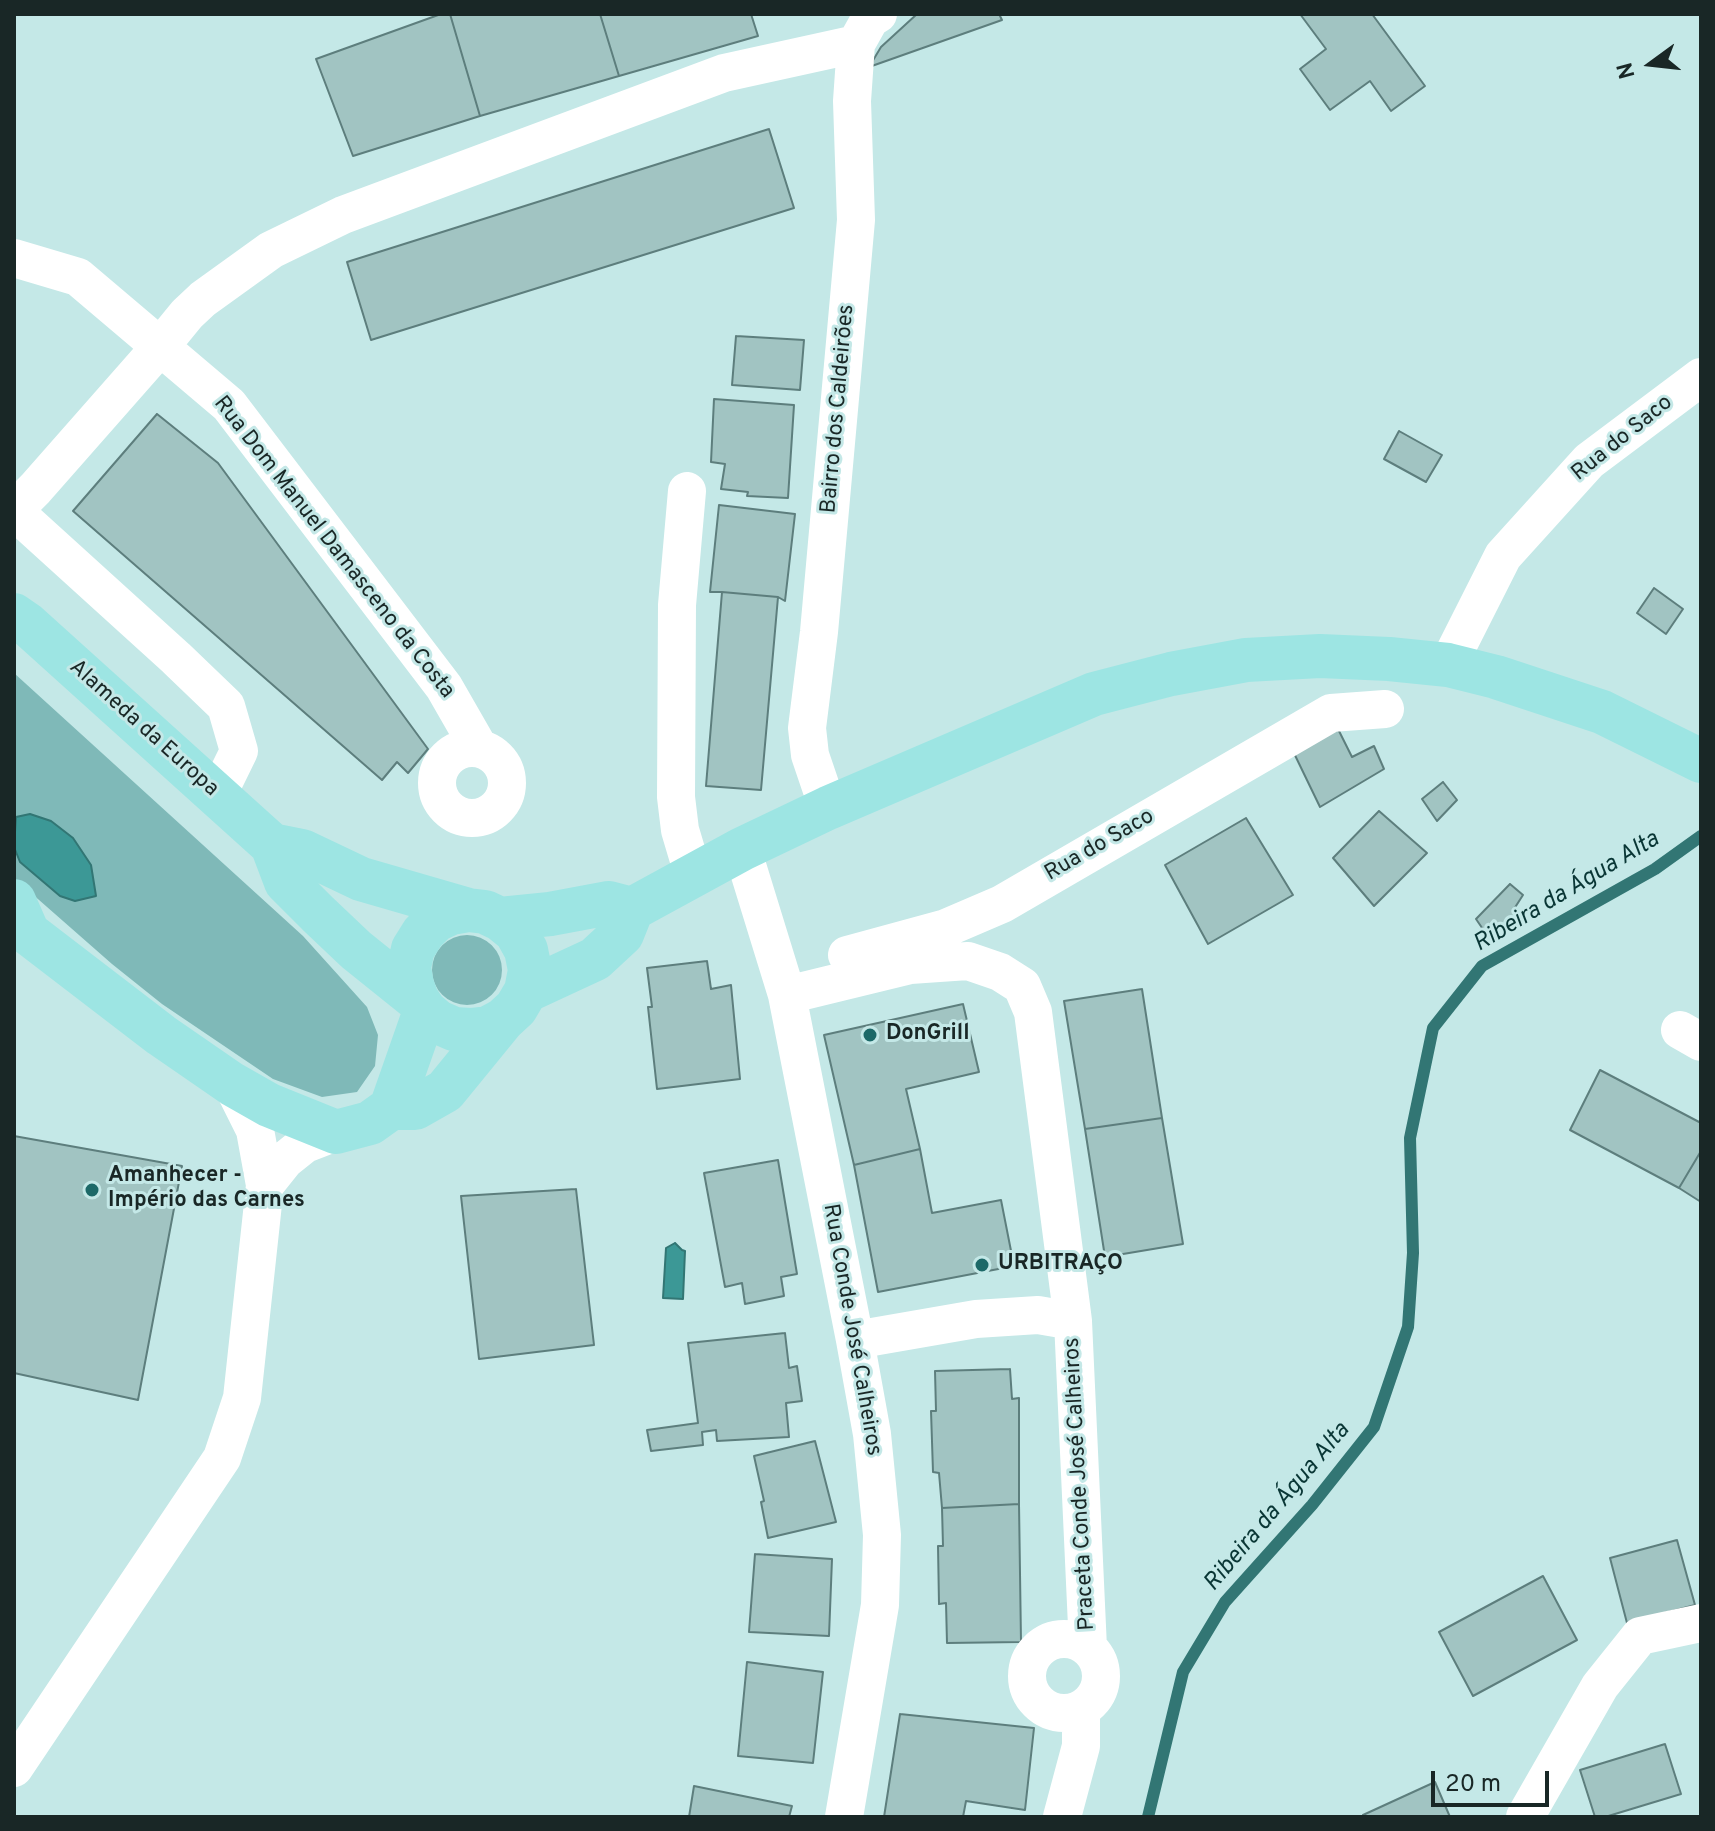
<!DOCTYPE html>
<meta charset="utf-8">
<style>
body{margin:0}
#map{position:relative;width:1715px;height:1831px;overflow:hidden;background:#c4e8e7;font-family:Overpass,sans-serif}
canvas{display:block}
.frame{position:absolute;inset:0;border:16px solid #192726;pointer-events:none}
.north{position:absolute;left:1611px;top:24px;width:80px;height:80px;-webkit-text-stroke:6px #c4e8e7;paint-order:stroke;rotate:255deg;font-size:22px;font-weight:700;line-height:32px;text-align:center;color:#192726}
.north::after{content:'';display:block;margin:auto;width:28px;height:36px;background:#192726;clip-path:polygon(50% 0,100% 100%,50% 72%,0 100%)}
.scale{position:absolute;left:1431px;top:1771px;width:118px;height:36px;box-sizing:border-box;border:4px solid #192726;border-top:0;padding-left:10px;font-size:24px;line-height:28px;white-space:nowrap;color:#192726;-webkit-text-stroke:6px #c4e8e7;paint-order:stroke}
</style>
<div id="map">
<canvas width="1715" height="1831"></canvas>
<div class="frame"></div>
<div class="north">N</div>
<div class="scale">20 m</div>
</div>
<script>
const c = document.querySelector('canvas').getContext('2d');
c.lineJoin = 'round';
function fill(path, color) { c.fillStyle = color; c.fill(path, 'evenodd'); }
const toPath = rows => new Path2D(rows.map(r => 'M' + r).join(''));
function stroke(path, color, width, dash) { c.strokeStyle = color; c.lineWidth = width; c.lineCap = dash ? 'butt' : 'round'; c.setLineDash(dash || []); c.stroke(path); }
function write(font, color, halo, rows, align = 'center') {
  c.font = font + ' Overpass,sans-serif'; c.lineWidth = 6; c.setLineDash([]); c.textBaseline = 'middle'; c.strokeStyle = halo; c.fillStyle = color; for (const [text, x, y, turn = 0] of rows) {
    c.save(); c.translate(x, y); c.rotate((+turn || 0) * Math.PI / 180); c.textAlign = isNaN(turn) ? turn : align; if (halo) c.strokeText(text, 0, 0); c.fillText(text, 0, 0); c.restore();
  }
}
const green = toPath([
 [14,673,303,936,367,1007,378,1035,375,1066,357,1092,322,1097,273,1079,162,1004,112,964,14,878],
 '432 970a35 35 0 1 1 70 0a35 35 0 1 1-70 0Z'
]);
const water = toPath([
 [30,814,51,821,73,838,91,865,96,896,75,901,60,896,20,862,14,847,16,817,30,814],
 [675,1243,682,1250,685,1251,683,1299,663,1298,666,1248,675,1243]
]);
const stream = toPath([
 [1148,1817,1183,1672,1225,1602,1312,1505,1374,1427,1408,1327,1413,1253,1410,1138,1433,1028,1482,966,1655,869,1701,836]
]);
const building = toPath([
 [441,14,450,14,480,116,353,156,316,59,441,14],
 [450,14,600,14,619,76,480,116,450,14],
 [600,14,751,14,758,36,619,76,600,14],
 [917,14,999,14,1002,20,869,67,881,47,917,14],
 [1300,14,1372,14,1425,86,1391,111,1370,81,1330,110,1300,69,1326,49,1300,14],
 [769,129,794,208,371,340,347,262,769,129],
 [736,336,804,340,800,390,732,385,736,336],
 [714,399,794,405,788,498,747,496,748,492,721,489,725,464,711,462,714,399],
 [157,414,218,463,428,749,408,773,397,762,382,780,73,511,157,414],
 [1399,431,1442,455,1426,482,1384,459,1399,431],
 [719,505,795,514,785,601,778,597,722,592,710,592,719,505],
 [1654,588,1683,609,1666,634,1637,613,1654,588],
 [722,592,778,597,761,790,706,786,722,592],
 [1335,723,1352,757,1374,746,1384,769,1320,807,1291,747,1335,723],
 [1443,782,1457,800,1437,821,1422,799,1443,782],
 [1379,811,1427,853,1374,906,1333,858,1379,811],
 [1246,818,1293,895,1208,944,1165,865,1246,818],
 [1510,884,1523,895,1514,909,1518,914,1491,941,1476,919,1510,884],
 [707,961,711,989,731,985,740,1079,657,1089,648,1007,652,1007,647,968,707,961],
 [1142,989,1162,1118,1085,1129,1064,1001,1142,989],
 [963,1004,979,1072,906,1089,920,1149,854,1165,824,1035,963,1004],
 [1600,1070,1701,1123,1701,1151,1679,1188,1570,1130,1600,1070],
 [1162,1118,1183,1244,1105,1257,1085,1129,1162,1118],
 [14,1136,182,1166,138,1400,14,1373,14,1136],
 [920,1149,932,1213,1001,1200,1014,1266,878,1292,854,1165,920,1149],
 [1701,1151,1701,1202,1679,1188,1701,1151],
 [778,1160,797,1274,781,1277,784,1296,745,1304,742,1283,725,1287,704,1173,778,1160],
 [576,1189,594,1345,479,1359,461,1196,576,1189],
 [785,1333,789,1368,797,1366,802,1401,786,1403,789,1437,717,1441,716,1430,702,1432,703,1445,651,1451,647,1430,698,1423,688,1343,785,1333],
 [1010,1369,1012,1399,1019,1398,1019,1504,942,1508,939,1473,933,1472,931,1411,936,1411,935,1371,1010,1369],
 [815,1441,836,1522,768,1538,761,1502,764,1501,754,1456,815,1441],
 [1019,1504,1021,1642,947,1643,946,1603,939,1604,938,1546,943,1546,942,1508,1019,1504],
 [1677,1540,1695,1605,1627,1623,1610,1558,1677,1540],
 [755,1554,832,1559,829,1636,749,1632,755,1554],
 [1543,1576,1577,1640,1473,1696,1439,1632,1543,1576],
 [747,1662,823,1672,813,1763,738,1756,747,1662],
 [900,1714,1034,1728,1025,1810,966,1801,963,1817,884,1817,900,1714],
 [1665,1744,1681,1794,1605,1817,1595,1817,1580,1770,1665,1744],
 [1435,1782,1450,1817,1364,1817,1363,1815,1435,1782],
 [694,1786,792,1806,789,1817,689,1817,694,1786]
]);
const minor = toPath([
 [14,258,78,277,229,405,444,687,479,748],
 [687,491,677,605,676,797,680,830,694,877],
 [14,510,35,489,160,347,187,314,203,299,271,250,343,215,724,73,856,44],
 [14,511,176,658,226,706,239,751,217,796],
 [1448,665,1503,556,1589,461,1701,377],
 '437 783a35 35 0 1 1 70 0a35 35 0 1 1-70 0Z',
 [828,808,810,755,807,728,819,632,856,220,852,101,856,44,870,19,878,14],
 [742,849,787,995,855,1340,872,1434,882,1535,880,1605,844,1817],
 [847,955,946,928,1002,904,1331,713,1385,709],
 [787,995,910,965,968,961,1000,972,1022,986,1033,1012,1073,1321,1088,1648],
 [1680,1030,1701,1042],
 [265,1185,285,1160,305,1144,336,1132],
 [855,1340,976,1319,1038,1315,1073,1321],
 '1027 1676a37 37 0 1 1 74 0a37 37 0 1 1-74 0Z',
 [14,1768,222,1458,242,1398,265,1185,255,1130,232,1084],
 [1062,1817,1081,1746,1081,1709],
 [1525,1817,1600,1686,1640,1636,1701,1623]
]);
const major = toPath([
 [14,615,27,624,272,845,286,882,318,914,356,950,417,999],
 [272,845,302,851,361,879,468,910,485,912,500,919,516,932,526,950,530,970,526,991,516,1008,503,1020,488,1028,471,1030,454,1029,438,1022,425,1011,417,999,412,985,409,967,413,949,423,933,436,920,451,913,468,910],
 [14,901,28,933,161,1035,232,1084,269,1105,336,1132,370,1123,391,1108,415,1108,445,1091,503,1020],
 [500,919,550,914,609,903,632,909],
 [526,991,595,959,622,934,632,909,742,849,828,808,1094,694,1171,674,1246,660,1320,656,1389,659,1448,665,1496,677,1602,712,1701,761],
 [391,1108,425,1011]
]);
const markers = [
 [870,1035,8,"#1c6968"],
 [92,1190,8,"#1c6968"],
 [982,1265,8,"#1c6968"]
];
const streetNames = [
 ["Bairro dos Caldeirões",839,409,-85],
 ["Rua do Saco",1623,439,-39],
 ["Rua Dom Manuel Damasceno da Costa",333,548,52],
 ["Alameda da Europa",143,729,42],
 ["Rua do Saco",1100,846,-30],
 ["Rua Conde José Calheiros",851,1330,80],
 ["Praceta Conde José Calheiros",1081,1484,-93]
];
const poiNames = [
 ["DonGrill",886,1035],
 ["Amanhecer -",108,1177],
 ["Império das Carnes",108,1202],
 ["URBITRAÇO",998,1265]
];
const waterNames = [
 ["Ribeira da Água Alta",1567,893,-31],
 ["Ribeira da Água Alta",1278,1508,-50]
];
fill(green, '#7fb9b8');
fill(water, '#3c9896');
stroke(water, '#327674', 2);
stroke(stream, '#327674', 12);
fill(building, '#a1c4c2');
stroke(building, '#5d7e7d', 2);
stroke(minor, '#fff', 38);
stroke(major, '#9de5e3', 44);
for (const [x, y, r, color] of markers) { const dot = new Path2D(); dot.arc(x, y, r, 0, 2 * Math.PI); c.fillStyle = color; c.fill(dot); stroke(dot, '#c4e8e7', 3); }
write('22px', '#192726', '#c4e8e7', streetNames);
write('bold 22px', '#192726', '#c4e8e7', poiNames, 'left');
write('italic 24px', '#093635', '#c4e8e7', waterNames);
</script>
